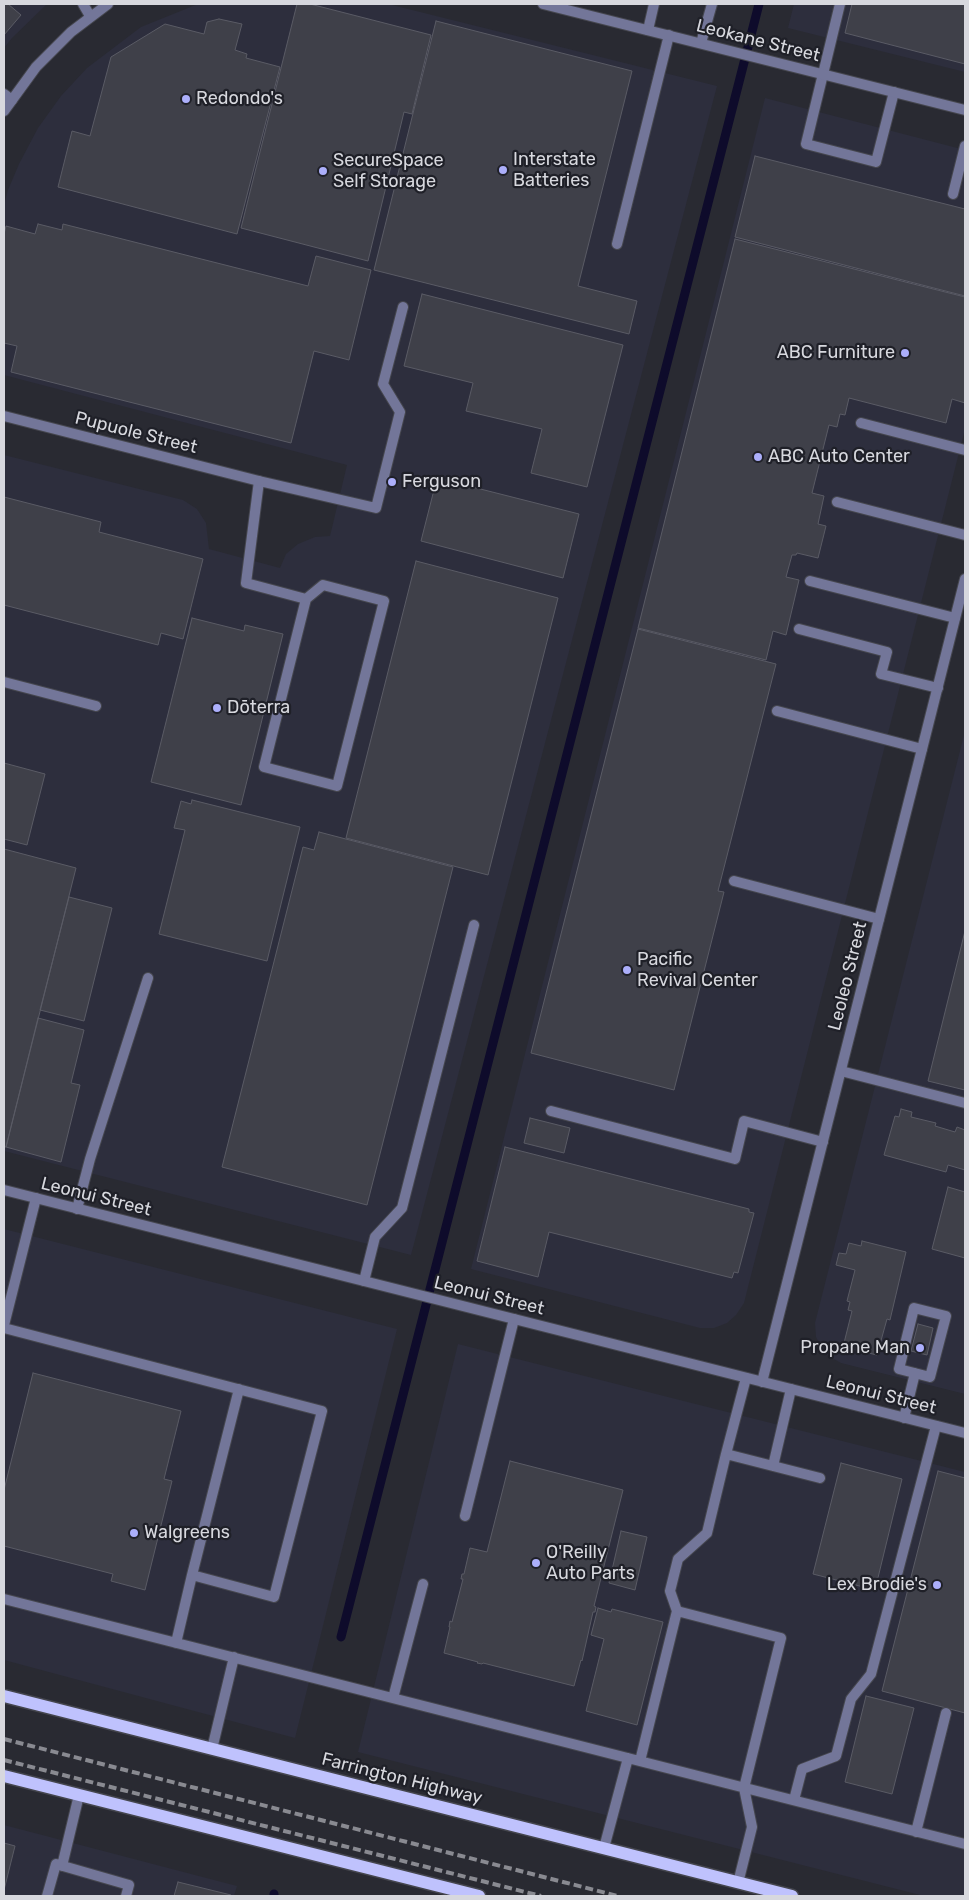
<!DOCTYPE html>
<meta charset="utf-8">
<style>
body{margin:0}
#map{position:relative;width:969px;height:1900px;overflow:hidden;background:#292a32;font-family:Rubik,sans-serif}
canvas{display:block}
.frame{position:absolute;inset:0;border:5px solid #d7d8de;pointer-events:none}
</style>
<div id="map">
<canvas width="969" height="1900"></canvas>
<div class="frame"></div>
</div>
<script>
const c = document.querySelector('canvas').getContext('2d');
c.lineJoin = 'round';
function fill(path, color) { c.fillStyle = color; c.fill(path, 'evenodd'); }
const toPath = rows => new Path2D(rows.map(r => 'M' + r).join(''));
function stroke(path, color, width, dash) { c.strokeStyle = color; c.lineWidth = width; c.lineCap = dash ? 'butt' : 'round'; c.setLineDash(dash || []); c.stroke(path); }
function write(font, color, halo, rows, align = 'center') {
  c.font = font + ' Rubik,sans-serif'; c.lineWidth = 4.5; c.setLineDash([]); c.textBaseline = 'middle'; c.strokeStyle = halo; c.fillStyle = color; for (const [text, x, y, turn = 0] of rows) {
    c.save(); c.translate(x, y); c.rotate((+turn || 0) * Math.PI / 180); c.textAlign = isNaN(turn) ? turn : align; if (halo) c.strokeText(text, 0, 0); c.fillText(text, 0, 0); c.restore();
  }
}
const built = toPath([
 [4,4,47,4,12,38,4,48],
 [198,4,388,4,717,86,411,1255,4,1151,4,455,183,500,197,509,206,523,209,549,280,568,286,554,298,544,315,537,330,536,347,465,4,375,4,205,8,190,19,164,38,128,61,96,87,68,141,27],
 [794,4,965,4,965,72,788,28],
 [765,98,965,150,965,429,744,1303,736,1315,727,1323,714,1328,700,1328,471,1269],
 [965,731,965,1394,841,1363,827,1355,820,1345,816,1337,815,1323],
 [4,1229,397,1329,295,1738,4,1660],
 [458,1344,965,1472,965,1896,924,1896,358,1752],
 [4,1825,237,1886,234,1896,4,1896]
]);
const stream = toPath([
 [341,1637,759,4],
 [274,1896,274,1894]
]);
const building = toPath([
 [4,4,8,4,21,15,4,35,4,4],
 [297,4,310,4,431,35,412,114,404,112,368,261,241,228,297,4],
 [852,4,965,4,965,64,845,33,852,4],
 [219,19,242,24,235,50,247,54,246,58,280,67,237,234,58,187,72,131,90,136,111,57,165,24,204,34,207,22,219,19],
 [436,21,632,71,578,286,637,301,629,334,374,270,436,21],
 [755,156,965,209,965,296,735,237,755,156],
 [38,224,62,230,63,224,308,286,316,256,371,270,349,360,314,351,291,443,11,372,17,346,4,343,4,234,6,226,35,234,38,224],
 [735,239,965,297,965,403,952,399,946,423,849,398,845,415,840,414,837,427,829,425,812,493,824,496,818,524,826,526,818,558,797,553,796,555,792,555,786,577,799,580,786,635,773,631,766,660,638,628,735,239],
 [422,294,623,345,587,487,531,473,542,429,466,411,473,383,404,366,422,294],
 [437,478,579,514,563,578,421,541,437,478],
 [4,497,101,522,99,532,203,559,183,639,161,633,158,645,4,605,4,497],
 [416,561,558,598,488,875,346,838,416,561],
 [192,618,244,631,245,625,283,634,241,805,151,782,192,618],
 [638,629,776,664,718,891,724,892,674,1090,531,1053,638,629],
 [4,763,45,774,27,845,4,839,4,763],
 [192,800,300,827,267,961,159,934,185,830,174,828,181,801,191,804,192,800],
 [319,832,453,867,367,1205,222,1167,303,847,314,850,319,832],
 [4,849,76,868,6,1147,4,1147,4,849],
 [69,897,112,908,84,1021,40,1010,69,897],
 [965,931,965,1090,928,1081,965,931],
 [38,1018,84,1030,71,1083,80,1085,61,1162,6,1147,38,1018],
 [901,1109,912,1112,911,1117,936,1123,935,1126,955,1132,957,1127,965,1130,965,1170,948,1165,946,1172,884,1155,895,1116,899,1117,901,1109],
 [530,1118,570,1128,564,1153,524,1143,530,1118],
 [505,1147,749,1209,749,1212,754,1213,738,1273,734,1272,732,1278,549,1232,538,1277,477,1261,505,1147],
 [948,1187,965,1192,965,1258,932,1249,948,1187],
 [862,1241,906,1252,890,1320,887,1319,877,1355,843,1347,852,1311,848,1310,850,1302,847,1301,855,1270,836,1265,839,1253,846,1254,849,1243,861,1246,862,1241],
 [918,1324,933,1328,927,1355,911,1351,918,1324],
 [33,1373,181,1411,164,1479,172,1481,145,1590,111,1581,113,1574,4,1546,4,1490,33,1373],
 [510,1461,623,1490,594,1606,596,1607,595,1612,593,1612,582,1661,581,1660,574,1686,483,1663,482,1664,477,1663,478,1662,444,1653,450,1627,449,1627,450,1621,452,1622,463,1579,461,1579,462,1574,464,1574,470,1548,487,1552,510,1461],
 [841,1463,902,1479,875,1590,813,1574,841,1463],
 [938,1471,965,1478,965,1713,882,1691,938,1471],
 [621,1531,647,1537,635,1590,609,1583,621,1531],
 [598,1608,611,1612,612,1609,663,1622,637,1725,586,1711,604,1639,591,1635,598,1608],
 [866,1696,914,1708,892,1794,845,1782,866,1696],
 [4,1843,15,1846,4,1890,4,1843],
 [178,1882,231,1895,231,1896,174,1896,178,1882]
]);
const lane = toPath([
 [83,4,90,16],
 [840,4,806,144,876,162,894,92],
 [648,30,654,4],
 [701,43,712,4],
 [4,94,12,100],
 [953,194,965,146],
 [617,244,669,35],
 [861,423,965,450],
 [837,502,965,535],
 [810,581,955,618],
 [306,599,323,585,384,601,337,786,264,767,306,599,246,583,259,481,376,508,400,412,383,384,403,307],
 [799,629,887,652,881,674,938,688],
 [4,682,96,706],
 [777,711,922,749],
 [734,881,879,919],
 [841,1071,965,1103],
 [551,1111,735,1159,744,1121,823,1142],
 [77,1209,90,1159,148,978],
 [364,1281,375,1237,402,1208,474,925],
 [914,1308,946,1316,930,1377,899,1369,914,1308],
 [4,1325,36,1198],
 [4,1328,322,1411,274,1597,192,1575,176,1643],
 [904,1418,915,1373],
 [726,1454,746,1378],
 [773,1466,820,1478],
 [465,1516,514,1319],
 [192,1575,239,1389],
 [4,1599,965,1844],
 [677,1611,670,1591,678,1559,707,1533,726,1454,773,1466,791,1389],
 [393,1698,423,1584],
 [212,1749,234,1657],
 [640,1761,677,1611,781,1638,744,1788,752,1827,738,1883],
 [794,1800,802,1769,836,1756,851,1699,871,1674,936,1426],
 [916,1832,946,1713],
 [604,1848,628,1758],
 [62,1866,79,1795],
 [47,1896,56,1864,129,1885,126,1896]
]);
const street = toPath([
 [543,4,965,110],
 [4,111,36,67,71,32,108,4],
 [4,416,259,481],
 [4,1190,965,1433],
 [762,1382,965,579]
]);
const primary = toPath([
 [4,1696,792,1896],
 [4,1776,479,1896]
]);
const rail = toPath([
 [4,1739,618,1896],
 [4,1760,541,1896]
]);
const markers = [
 [186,99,5,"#acaffb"],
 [503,170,5,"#acaffb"],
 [323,171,5,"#acaffb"],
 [905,353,5,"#acaffb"],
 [758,457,5,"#acaffb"],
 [392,482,5,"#acaffb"],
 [217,708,5,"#acaffb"],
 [627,970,5,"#acaffb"],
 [920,1348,5,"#acaffb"],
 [134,1533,5,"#acaffb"],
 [536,1563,5,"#acaffb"],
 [937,1585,5,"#acaffb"]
];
const streetNames = [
 ["Leokane Street",758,41,14],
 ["Pupuole Street",136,433,14],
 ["Leoleo Street",848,976,-76],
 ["Leonui Street",96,1197,14],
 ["Leonui Street",489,1296,14],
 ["Leonui Street",881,1395,14],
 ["Farrington Highway",402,1779,14]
];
const poiNames = [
 ["Redondo's",196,99],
 ["Interstate",513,160],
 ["Batteries",513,181],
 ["SecureSpace",333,161],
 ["Self Storage",333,182],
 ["ABC Furniture",895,353,"right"],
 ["ABC Auto Center",768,457],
 ["Ferguson",402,482],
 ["Dōterra",227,708],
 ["Pacific",637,960],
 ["Revival Center",637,981],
 ["Propane Man",910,1348,"right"],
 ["Walgreens",144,1533],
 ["O'Reilly",546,1553],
 ["Auto Parts",546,1574],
 ["Lex Brodie's",927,1585,"right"]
];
fill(built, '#2d2e3d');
stroke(stream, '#0e0b2b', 9);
fill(building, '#3f4049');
stroke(building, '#5a5b65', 1);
stroke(lane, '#45464e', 12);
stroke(street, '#45464e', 12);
stroke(primary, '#45464e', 15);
stroke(lane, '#737699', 10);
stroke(street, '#737699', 10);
stroke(primary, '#bfc2fd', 12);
stroke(rail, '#898a91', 4, [8, 4]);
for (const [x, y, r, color] of markers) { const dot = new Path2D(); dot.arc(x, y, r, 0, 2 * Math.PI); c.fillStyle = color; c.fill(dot); stroke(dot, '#1f2028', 2); }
write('18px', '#d7d8de', '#1f2028', streetNames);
write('18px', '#d7d8de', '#1f2028', poiNames, 'left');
</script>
